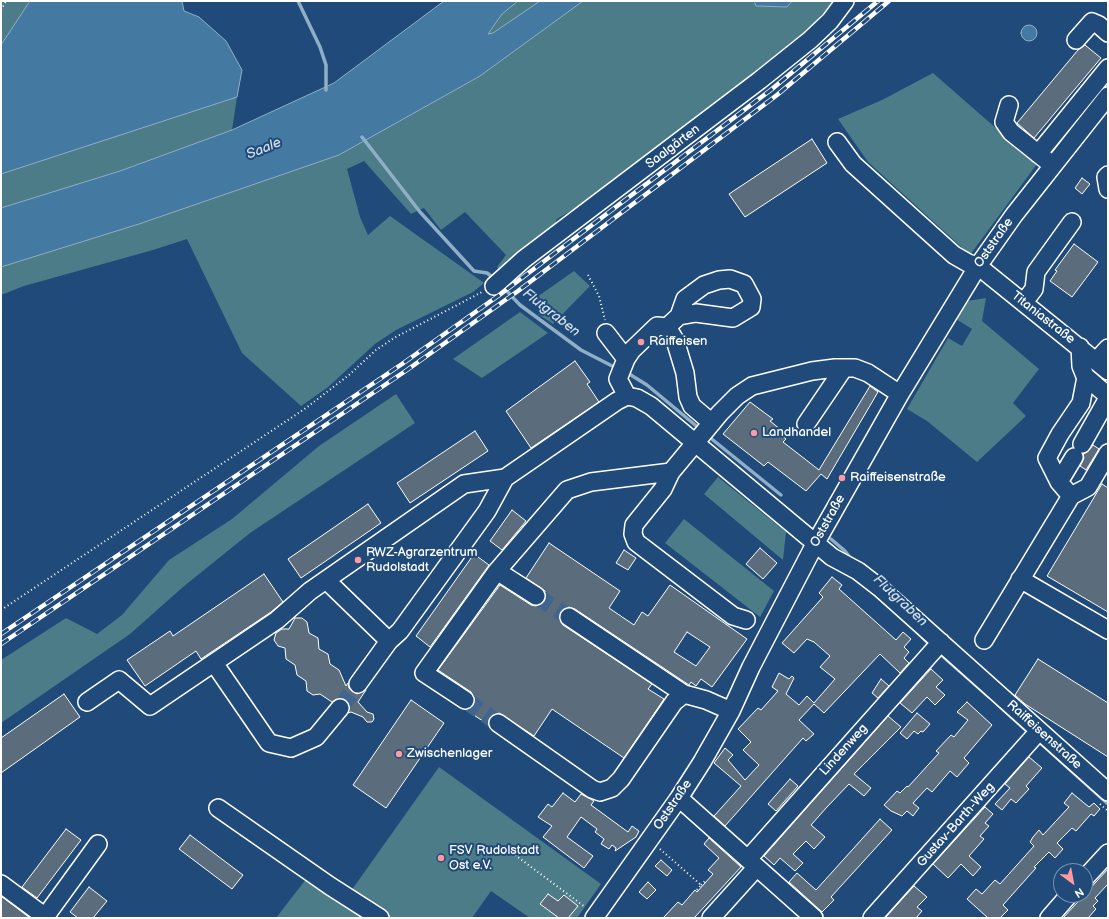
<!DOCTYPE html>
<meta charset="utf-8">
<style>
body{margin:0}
#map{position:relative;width:1109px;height:919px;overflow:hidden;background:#1f4a7a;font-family:"Balsamiq Sans",sans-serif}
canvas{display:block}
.frame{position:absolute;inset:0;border:2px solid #fff;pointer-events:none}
.north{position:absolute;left:1053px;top:863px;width:40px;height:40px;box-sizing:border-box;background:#1f4a7a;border:1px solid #7992af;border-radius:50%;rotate:148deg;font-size:11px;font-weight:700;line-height:16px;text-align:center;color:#fff}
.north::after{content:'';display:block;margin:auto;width:14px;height:18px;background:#ff9aa2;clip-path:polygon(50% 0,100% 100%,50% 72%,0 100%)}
</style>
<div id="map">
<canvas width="1109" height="919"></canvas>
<div class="frame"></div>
<div class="north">N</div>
</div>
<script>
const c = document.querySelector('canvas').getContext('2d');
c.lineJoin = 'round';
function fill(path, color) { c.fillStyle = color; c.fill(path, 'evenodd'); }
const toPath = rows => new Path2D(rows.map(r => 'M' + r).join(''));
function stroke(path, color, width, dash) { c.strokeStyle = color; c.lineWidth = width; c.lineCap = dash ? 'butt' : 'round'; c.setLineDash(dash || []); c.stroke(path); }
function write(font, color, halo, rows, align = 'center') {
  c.font = font + ' "Balsamiq Sans",sans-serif'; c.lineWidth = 4; c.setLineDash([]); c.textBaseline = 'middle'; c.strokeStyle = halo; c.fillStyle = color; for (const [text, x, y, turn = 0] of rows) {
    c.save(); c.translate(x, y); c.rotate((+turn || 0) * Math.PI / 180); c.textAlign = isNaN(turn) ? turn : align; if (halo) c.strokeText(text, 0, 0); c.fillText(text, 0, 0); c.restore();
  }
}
const green = toPath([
 [1,1,30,1,1,45],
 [518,1,540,1,493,34,487,34,502,14],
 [583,1,754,1,756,6,787,7,792,1,834,1,812,25,805,38,596,198,577,207,557,219,549,235,501,272,497,267,506,255,465,212,441,230,424,208,411,214,364,161,347,169,360,217,368,235,390,216,484,283,473,292,396,330,375,344,327,388,301,406,242,353,187,239,153,250,24,286,1,295,1,267,139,224,339,155,480,76],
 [933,73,1037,164,970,255,868,162,838,119,882,100],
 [237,97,232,130,120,171,1,208,1,174],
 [574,271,590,286,553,324,538,314,537,297],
 [986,298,982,321,1039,369,1013,403,1026,416,977,462,927,421,907,409,948,338,962,346,972,329,956,319,967,301],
 [520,312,548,333,482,378,453,359],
 [396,394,415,423,250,533,183,587,130,634,1,723,1,660,66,618,97,634,122,615,169,560,232,519,319,446],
 [718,477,786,532,783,560,704,494],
 [684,519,774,591,760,617,665,543],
 [439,767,601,884,577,918,530,918,491,891,472,918,391,918,351,891],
 [310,874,374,918,276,918]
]);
const water = toPath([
 [30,1,182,1,184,11,199,17,226,41,242,70,237,97,1,174,1,45,30,1],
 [444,1,518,1,502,14,488,34,493,33,540,1,583,1,480,76,339,155,139,224,1,267,1,208,120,171,232,130,334,83,444,1],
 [754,1,792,1,787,7,756,6,754,1],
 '1021 33a8 8 0 1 1 16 0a8 8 0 1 1-16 0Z'
]);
const stream = toPath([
 [298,1,320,47,326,65,326,90],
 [362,137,420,212,474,271,487,273,495,279],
 [502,286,520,305,581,350,618,369],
 [626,372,647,385,700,429],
 [708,436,781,495],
 [831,539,845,551,851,559],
 [916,631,929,644],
 [940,654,989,697],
 [997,704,1030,734],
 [1038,741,1108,804]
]);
const building = toPath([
 [1085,45,1101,58,1034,138,1017,123,1078,50,1085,45],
 [812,139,827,163,745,217,729,194,812,139],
 [1082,178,1090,184,1082,194,1075,188,1082,178],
 [1074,244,1098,262,1072,297,1050,281,1057,271,1055,270,1074,244],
 [575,361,590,382,587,384,599,402,531,448,506,411,575,361],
 [870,386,878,392,827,479,821,474,806,491,768,462,764,466,723,434,750,402,773,419,770,421,780,429,777,432,786,439,783,442,819,470,870,386],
 [475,431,488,451,410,503,397,483,475,431],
 [1093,445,1099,449,1086,470,1080,466,1084,458,1083,454,1087,452,1093,445],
 [1102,484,1108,488,1108,612,1047,576,1102,484],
 [368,504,381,523,301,578,288,559,368,504],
 [512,510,526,521,502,550,490,541,512,510],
 [549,543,620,591,609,608,634,625,642,612,648,616,670,585,747,639,712,687,701,679,696,686,691,682,689,685,575,609,569,607,561,611,559,617,563,625,652,684,648,689,664,699,624,758,552,709,534,736,499,713,490,717,489,725,466,710,473,706,475,701,471,692,438,670,500,585,531,605,536,606,544,602,546,596,545,591,526,578,549,543],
 [687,632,710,647,696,666,674,652,687,632],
 [760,548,777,563,763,579,746,564,760,548],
 [624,550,636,558,628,570,616,563,624,550],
 [474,554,489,565,430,647,416,636,474,554],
 [264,574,283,602,271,612,201,659,196,651,145,686,127,660,170,631,173,636,264,574],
 [832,577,842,585,839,589,896,640,903,632,911,639,904,647,909,652,904,658,909,663,900,673,880,654,824,713,814,704,799,720,814,734,806,741,803,738,725,826,714,816,741,786,714,763,725,748,733,755,728,760,745,780,759,765,743,750,751,742,738,729,758,708,761,710,778,691,772,687,779,673,789,679,792,676,794,678,786,694,799,705,807,696,814,703,835,679,820,667,830,656,814,642,807,639,794,653,782,643,823,597,819,593,832,577],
 [295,618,302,618,307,622,309,633,318,638,319,649,328,654,330,664,339,670,346,686,348,683,349,688,357,694,366,690,358,702,367,712,373,714,374,719,372,722,367,722,363,717,351,712,348,713,349,705,346,700,337,699,332,702,320,694,313,695,307,691,306,681,297,675,295,665,286,659,285,648,278,646,274,640,276,633,282,629,289,629,295,618],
 [1038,659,1108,703,1108,757,1025,704,1015,695,1038,659],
 [931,669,943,680,936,687,945,695,935,705,927,697,912,713,900,703,931,669],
 [881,679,889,686,878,698,872,693,881,679],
 [64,694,80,717,1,773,1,738,64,694],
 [411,700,444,723,386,808,353,785,411,700],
 [967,702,992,725,964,758,969,763,957,777,950,771,932,792,927,788,913,803,919,808,913,816,907,811,902,816,891,811,884,805,897,791,900,793,907,786,908,787,939,753,936,751,951,735,954,737,968,720,957,712,967,702],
 [917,713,930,724,923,732,921,731,918,734,914,731,907,739,900,733,917,713],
 [888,716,901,727,854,774,871,788,864,796,849,784,827,807,811,825,825,837,814,849,806,841,793,854,803,863,795,871,780,858,774,865,764,856,888,716],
 [1029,757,1042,768,1026,786,1029,789,1016,803,1011,799,1002,810,995,804,1010,788,1005,784,1029,757],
 [790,779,798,786,776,811,768,804,790,779],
 [563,793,575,802,581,794,594,801,591,805,628,832,632,826,639,831,636,837,615,851,616,848,612,845,609,849,601,844,604,839,595,832,597,829,581,817,567,837,593,856,584,868,543,837,552,826,538,817,548,804,552,807,563,793],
 [1072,793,1089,807,1094,803,1100,809,1094,816,1091,814,1076,831,1072,828,1057,843,1063,849,1055,858,1049,852,1034,867,1036,868,1003,905,1008,910,1000,918,988,918,967,899,976,889,982,894,995,880,1000,884,1034,846,1030,842,1033,837,1039,830,1043,835,1069,807,1064,803,1072,793],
 [985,807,993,814,985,823,989,826,980,836,984,839,969,856,981,867,973,876,961,864,948,878,933,864,985,807],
 [880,819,892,830,831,897,834,900,822,912,789,882,797,873,816,890,880,819],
 [66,829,81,840,37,898,22,887,66,829],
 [190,835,243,875,232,889,179,849,190,835],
 [709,838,741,867,694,918,663,918,678,902,682,905,695,890,697,892,713,874,708,870,719,858,704,844,709,838],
 [661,860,672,870,667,876,655,866,661,860],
 [1108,869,1108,884,1095,898,1098,901,1093,906,1096,909,1088,918,1063,918,1108,869],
 [648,882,656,890,647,899,639,892,648,882],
 [914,886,927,897,917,907,922,911,916,918,885,918,914,886],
 [89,887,107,901,93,918,78,918,70,912,89,887],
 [548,894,558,901,564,895,578,906,568,918,559,918,540,904,548,894],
 [1,896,30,918,1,918,1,896]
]);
const minorTunnel = toPath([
 [536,596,569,617],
 [465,700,498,723],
 [340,708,358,684]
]);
const path = toPath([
 [1,10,6,1],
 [588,275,599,296,605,320],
 [1,610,306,408,349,375,376,350,394,338,482,292],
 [1100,804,1108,811],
 [660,849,701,885,696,891],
 [515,855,585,907],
 [701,885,706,880]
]);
const minor = toPath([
 [1076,40,1092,22,1099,25,1108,33],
 [1009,105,1004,122,1011,132,1046,160],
 [837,142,853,164,954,255,968,263,978,266,1108,371],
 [1038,154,1108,68],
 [1108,175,1106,177,1108,189],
 [494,286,524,259,760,80,810,40,830,21,845,1],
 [1024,302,1034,289,1036,272,1072,222],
 [667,327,679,316,685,299,704,285,719,280,730,279,744,284,752,299,751,307,733,318,696,313,679,316],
 [606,333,626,359],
 [1080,347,1081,366,1085,376,1108,396],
 [1096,361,1108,348],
 [627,396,618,379,626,359,632,350,657,326,667,327,675,340,685,373,688,397,692,406,712,423],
 [806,424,844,368],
 [1082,444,1108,398],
 [1059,482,1074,457],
 [1071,496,1088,487,1108,453],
 [497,571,567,490,591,482,671,472],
 [1020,579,1108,630],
 [326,580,389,641,358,684],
 [569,617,684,694,706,700,731,711],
 [746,620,733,616,636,542,633,534,634,525,663,489,671,472,720,413,737,396,752,386,812,371,835,368,855,368,868,373,900,394],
 [984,640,1071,496,1059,482,1047,458,1060,434,1081,403,1086,377],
 [389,641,400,631,487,511,505,478],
 [214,663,269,743,291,748,316,737,340,708],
 [465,700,424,673,497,571,536,596],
 [87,702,119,680,150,706,277,620,310,591,464,484,505,478,617,401,627,396,637,398,651,406,832,557,858,571,880,588,1108,792],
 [498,723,592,789,600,792,612,788,621,779,674,702,684,694],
 [679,798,814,918],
 [218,808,330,886,380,918],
 [748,859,941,642],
 [1085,878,1108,853],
 [1,884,47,918],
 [45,917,98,844],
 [594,918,679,798,702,762,731,711,751,667,815,544,900,394,978,266,1014,215,1108,96],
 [711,918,756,868],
 [872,918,1039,731],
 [1049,918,1069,895]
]);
const rail = toPath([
 [1,634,402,364,498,296,772,89,878,1],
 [1,644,407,370,518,291,777,95,889,1]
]);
const markers = [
 [641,342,4,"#ff9aa2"],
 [754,433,4,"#ff9aa2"],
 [842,478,4,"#ff9aa2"],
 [358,560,4,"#ff9aa2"],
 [399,754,4,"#ff9aa2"],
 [441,858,4,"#ff9aa2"]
];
const streetNames = [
 ["Saalgärten",673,147,-37],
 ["Oststraße",994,243,-55],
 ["Titaniastraße",1043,318,38],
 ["Oststraße",828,521,-61],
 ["Raiffeisenstraße",1044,735,42],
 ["Lindenweg",844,750,-48],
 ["Oststraße",673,805,-56],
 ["Gustav-Barth-Weg",956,825,-48]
];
const poiNames = [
 ["Raiffeisen",649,342],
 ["Landhandel",762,433],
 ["Raiffeisenstraße",850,478],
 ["RWZ-Agrarzentrum",366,553],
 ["Rudolstadt",366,568],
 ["Zwischenlager",407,754],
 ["FSV Rudolstadt",449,851],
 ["Ost e.V.",449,866]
];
const waterNames = [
 ["Saale",264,149,-22],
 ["Flutgraben",551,313,38],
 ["Flutgraben",900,601,43]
];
fill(green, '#4b7c87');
fill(water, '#447aa2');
stroke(water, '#8fafc7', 1);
stroke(stream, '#8fafc7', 3.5);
fill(building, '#5b6d7c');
stroke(building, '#fff', 1);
stroke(minorTunnel, '#41658e', 17, [17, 8]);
stroke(minor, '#fff', 20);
stroke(path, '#fff', 2, [1, 3]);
stroke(minor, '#1f4a7a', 17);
stroke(rail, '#fff', 4.5);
stroke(rail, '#1f4a7a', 3, [9]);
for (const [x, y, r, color] of markers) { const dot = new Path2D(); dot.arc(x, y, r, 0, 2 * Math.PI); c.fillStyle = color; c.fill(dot); stroke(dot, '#1f4a7a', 1.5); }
write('13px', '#fff', '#1f4a7a', streetNames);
write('13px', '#fff', '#1f4a7a', poiNames, 'left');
write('italic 14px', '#d0dee8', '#1f4a7a', waterNames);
</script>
